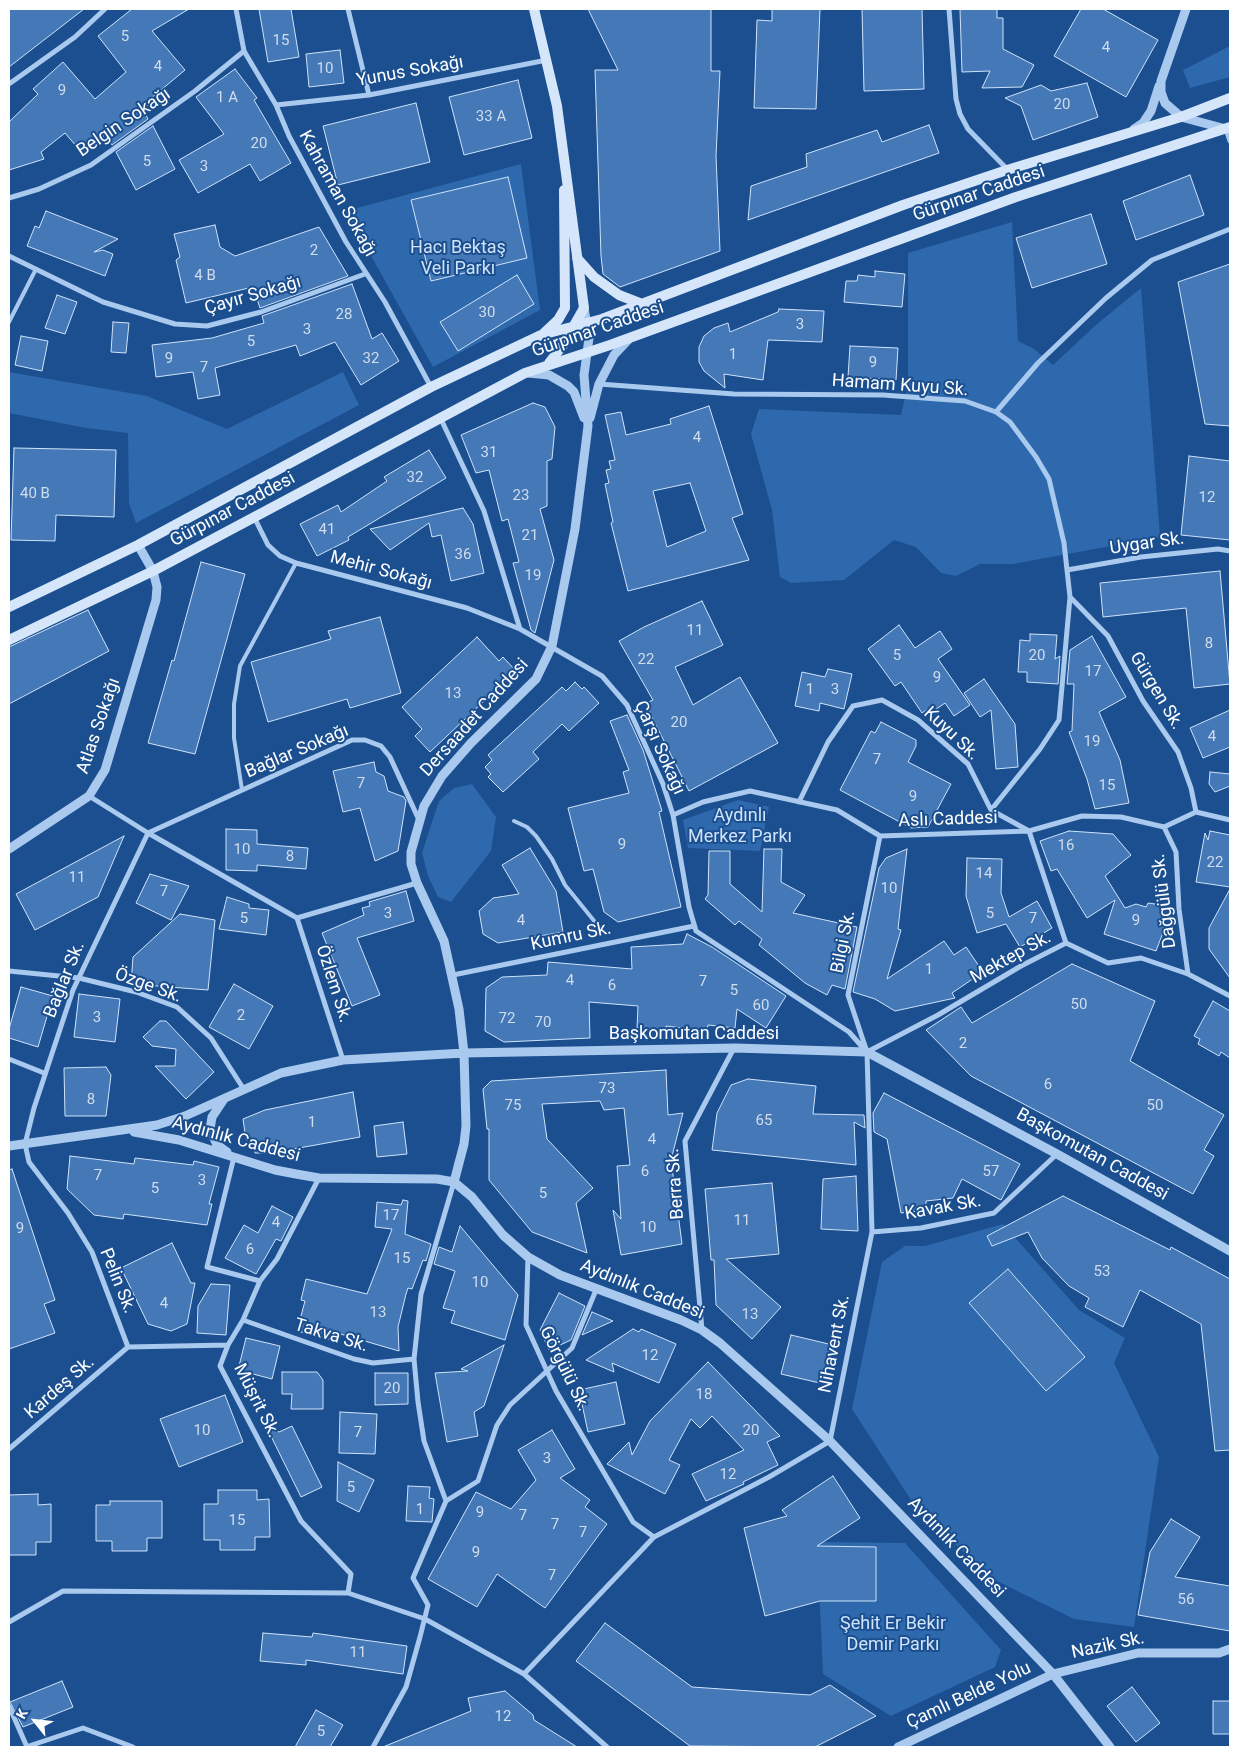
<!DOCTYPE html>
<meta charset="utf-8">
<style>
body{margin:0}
#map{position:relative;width:1239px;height:1756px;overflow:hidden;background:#1b4f8f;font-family:Roboto,sans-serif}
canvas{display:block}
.frame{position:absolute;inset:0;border:10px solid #fff;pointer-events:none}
.north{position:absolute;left:10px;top:1696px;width:50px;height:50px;-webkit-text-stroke:4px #1b4f8f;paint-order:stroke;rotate:299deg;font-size:14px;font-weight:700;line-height:20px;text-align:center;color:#fff}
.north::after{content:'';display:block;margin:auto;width:18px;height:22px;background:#fff;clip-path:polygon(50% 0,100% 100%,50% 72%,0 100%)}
</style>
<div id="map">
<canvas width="1239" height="1756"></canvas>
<div class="frame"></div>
<div class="north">K</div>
</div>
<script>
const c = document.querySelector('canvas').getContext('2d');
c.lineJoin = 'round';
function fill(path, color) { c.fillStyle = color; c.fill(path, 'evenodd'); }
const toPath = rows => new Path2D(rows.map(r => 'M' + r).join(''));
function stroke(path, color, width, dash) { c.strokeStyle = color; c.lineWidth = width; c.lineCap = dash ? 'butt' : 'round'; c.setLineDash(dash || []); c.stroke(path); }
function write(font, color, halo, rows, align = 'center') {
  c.font = font + ' Roboto,sans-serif'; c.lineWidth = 4; c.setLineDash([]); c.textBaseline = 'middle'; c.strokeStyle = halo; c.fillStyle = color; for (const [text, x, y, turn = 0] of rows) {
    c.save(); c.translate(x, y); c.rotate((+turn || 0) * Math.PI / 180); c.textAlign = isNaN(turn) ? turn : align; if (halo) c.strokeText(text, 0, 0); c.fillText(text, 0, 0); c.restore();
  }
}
const green = toPath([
 [1230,46,1230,77,1190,88,1183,70],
 [521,164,540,310,433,367,346,211],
 [1012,222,1018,341,1034,349,1053,365,1097,324,1141,288,1160,537,1013,564,980,564,956,576,941,573,916,547,894,540,844,580,791,583,780,577,772,510,751,434,759,409,901,415,908,385,908,253],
 [9,372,147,396,227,429,343,372,359,405,136,523,129,503,128,433,86,428,9,413],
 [472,784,496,817,491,851,451,902,438,897,428,876,422,853,439,801,454,788],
 [738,800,769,807,760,851,688,848,683,820],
 [1003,1224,1079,1310,1125,1338,1114,1363,1159,1457,1134,1627,1074,1619,991,1578,915,1506,852,1409,882,1262,905,1246,925,1246],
 [817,1542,905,1543,1001,1650,995,1667,891,1716,823,1674]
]);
const building = toPath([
 [9,9,84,9,9,67,9,9],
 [132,9,189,9,152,31,185,70,149,100,151,103,143,109,148,119,112,145,106,134,83,154,65,133,41,152,44,159,9,170,9,122,38,94,33,89,63,62,95,99,126,72,98,36,132,9],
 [259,9,291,9,299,57,268,62,259,9],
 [588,9,711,9,711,71,720,71,716,156,720,251,620,287,603,274,601,256,595,70,618,70,588,9],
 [772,9,820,9,816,109,754,108,757,20,772,21,772,9],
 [862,9,922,9,924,89,864,91,862,9],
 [960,9,997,9,997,18,1003,18,1003,49,1034,65,1022,87,982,88,990,71,962,72,960,9],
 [1081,9,1103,9,1158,40,1126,97,1054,56,1081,9],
 [340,50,344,83,309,87,306,54,340,50],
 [235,69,257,98,254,100,291,163,260,181,250,164,198,193,179,160,224,134,196,97,235,69],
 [518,80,532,138,464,155,449,97,518,80],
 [1087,83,1098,117,1033,140,1021,106,1005,98,1041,85,1051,91,1087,83],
 [416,103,430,162,338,185,323,126,416,103],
 [929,125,939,153,748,220,751,186,807,167,806,154,877,130,882,142,929,125],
 [153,126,175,169,136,190,116,152,153,126],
 [1190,175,1204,215,1136,240,1123,201,1190,175],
 [508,177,527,258,431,281,411,200,508,177],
 [46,211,118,239,94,252,103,250,113,254,105,276,27,246,35,226,39,228,46,211],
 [1091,214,1107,264,1032,288,1016,238,1091,214],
 [215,225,220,247,235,256,319,227,348,276,260,308,253,287,186,303,176,260,180,257,174,234,215,225],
 [1230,264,1230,426,1205,424,1178,282,1230,264],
 [875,271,905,274,902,307,844,302,846,281,857,281,858,275,875,277,875,271],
 [517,275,534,304,458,351,440,322,517,275],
 [352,284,372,339,382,333,399,361,361,385,335,342,300,356,296,345,215,368,220,395,198,399,193,372,156,377,152,345,212,338,264,323,262,316,352,284],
 [57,295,77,302,65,334,45,328,57,295],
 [779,309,824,311,822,342,768,340,763,380,724,374,725,388,704,371,699,362,699,347,704,336,714,328,728,323,730,332,778,312,779,309],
 [113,322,129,323,126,353,111,352,113,322],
 [21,336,48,341,42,371,15,365,21,336],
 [850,346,898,348,896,380,848,377,850,346],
 [533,403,545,407,555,427,552,459,547,461,547,506,540,509,554,560,535,633,531,630,513,563,519,562,508,519,502,521,489,470,476,473,461,435,533,403],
 [709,406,743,514,732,518,749,560,628,591,611,523,613,522,605,484,609,483,606,470,611,469,609,461,615,460,605,415,621,412,626,435,671,424,670,419,709,406],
 [690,483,706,531,667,547,653,491,690,483],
 [14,448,116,450,114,517,56,515,55,541,11,540,14,448],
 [429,450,446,478,348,537,349,540,317,556,300,524,338,505,341,512,387,481,384,477,429,450],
 [1189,456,1230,461,1230,540,1181,535,1189,456],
 [463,508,473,524,484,573,451,581,441,535,432,537,429,523,390,550,370,529,463,508],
 [201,562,245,574,195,754,148,743,172,660,174,661,201,562],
 [1220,571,1230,684,1194,688,1186,608,1103,617,1100,583,1220,571],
 [702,601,723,645,675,667,693,705,740,677,778,743,689,791,647,707,646,703,653,700,619,641,644,627,702,601],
 [88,610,109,651,9,704,9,647,88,610],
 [380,617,401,693,350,708,347,699,268,722,251,662,331,639,328,631,380,617],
 [899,625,915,648,940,631,952,649,938,659,970,705,954,716,945,703,935,710,932,706,922,713,901,682,895,686,868,649,899,625],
 [1030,634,1057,635,1055,659,1060,656,1058,684,1027,682,1027,672,1018,672,1020,640,1030,641,1030,634],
 [1092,636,1126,697,1099,712,1120,760,1129,803,1095,809,1087,779,1069,732,1072,731,1074,684,1067,684,1070,650,1092,636],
 [477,637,499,661,503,657,516,671,430,752,415,736,422,729,402,707,477,637],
 [828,669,852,674,844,709,820,703,819,711,795,706,802,672,825,677,828,669],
 [984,679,1015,724,1018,767,996,769,991,710,980,717,964,693,984,679],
 [575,682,582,689,584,687,599,703,569,731,562,724,533,752,539,759,503,792,488,777,491,774,485,767,492,760,488,755,562,687,566,691,575,682],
 [1230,710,1230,747,1203,758,1190,728,1230,710],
 [627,715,643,750,662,811,659,812,681,907,618,922,604,912,593,869,584,871,568,808,629,793,623,772,629,770,610,721,627,715],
 [881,722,916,740,916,746,908,762,951,784,928,827,911,828,840,790,871,731,875,733,881,722],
 [374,762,376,772,384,776,388,791,404,797,406,801,398,851,375,861,360,808,343,812,333,771,374,762],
 [1210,772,1230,774,1230,786,1215,792,1209,784,1210,772],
 [226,829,257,830,257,844,308,848,306,869,257,865,257,871,226,870,226,829],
 [1069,831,1113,834,1131,855,1105,876,1125,908,1136,904,1146,907,1148,903,1162,905,1164,930,1156,951,1104,934,1115,900,1087,918,1057,869,1051,871,1040,841,1069,831],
 [1210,831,1230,835,1230,887,1196,882,1205,833,1208,840,1210,831],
 [124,836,98,897,35,930,16,894,124,836],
 [530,848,556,891,563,932,498,943,483,934,479,911,493,898,519,894,502,865,530,848],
 [764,849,782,849,781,882,805,895,793,913,857,927,845,989,832,985,827,995,805,983,759,945,762,939,739,921,735,925,705,899,708,895,709,851,730,851,730,884,762,912,764,849],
 [907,849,898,929,901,930,887,979,944,941,954,955,966,947,983,972,952,993,955,998,895,1011,875,999,853,992,879,868,886,858,907,849],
 [967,858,1002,859,1001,893,1009,917,1037,901,1052,928,1020,947,1006,924,977,933,966,896,967,858],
 [150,874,189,886,171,920,136,903,150,874],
 [1230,889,1230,978,1209,949,1209,928,1230,889],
 [406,891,414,921,357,938,380,995,352,1006,322,933,364,915,362,908,370,906,369,902,406,891],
 [227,897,249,904,249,908,269,910,266,935,219,929,227,897],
 [180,914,215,920,208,990,131,984,133,957,180,914],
 [687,934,712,947,786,996,766,1028,737,1009,735,1028,708,1025,707,1031,666,1026,666,1030,637,1028,638,1006,589,1002,590,1038,504,1042,485,1031,486,988,502,977,547,975,548,962,632,969,631,947,683,944,687,934],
 [1072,964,1155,1001,1130,1061,1224,1115,1204,1150,1214,1156,1193,1194,971,1076,926,1030,961,1007,972,1023,1072,964],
 [234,984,273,1006,249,1049,209,1027,234,984],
 [21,987,53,996,38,1047,9,1038,9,1029,21,987],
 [79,994,120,999,115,1042,74,1037,79,994],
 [1213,1001,1230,1011,1230,1058,1221,1052,1219,1056,1198,1044,1200,1039,1194,1036,1213,1001],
 [160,1021,166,1021,214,1072,186,1099,155,1066,175,1066,176,1049,152,1046,143,1037,160,1021],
 [106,1067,111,1075,106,1116,65,1116,64,1068,106,1067],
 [666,1070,668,1115,683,1113,671,1160,682,1244,621,1255,613,1210,621,1219,617,1166,630,1165,624,1108,604,1110,600,1101,542,1104,547,1139,593,1188,576,1203,587,1253,532,1232,489,1180,489,1129,487,1129,483,1089,491,1081,666,1070],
 [748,1079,816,1086,813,1114,864,1115,865,1128,854,1122,856,1165,712,1150,717,1113,731,1085,748,1079],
 [353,1092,360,1137,271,1153,255,1153,253,1139,246,1140,243,1119,265,1110,353,1092],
 [884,1093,1020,1164,1001,1200,962,1179,953,1198,926,1201,926,1210,901,1213,887,1139,874,1132,873,1113,884,1093],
 [403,1122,407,1154,377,1157,374,1126,403,1122],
 [70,1156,134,1164,135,1158,193,1165,194,1161,219,1167,209,1204,212,1204,207,1225,124,1214,123,1219,94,1215,67,1189,70,1156],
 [12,1169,55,1300,44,1304,55,1333,9,1349,9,1170,12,1169],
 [856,1176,858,1231,821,1229,823,1179,856,1176],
 [772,1183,779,1254,726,1259,781,1307,752,1339,716,1305,714,1260,711,1260,705,1189,772,1183],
 [1063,1196,1170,1250,1171,1247,1230,1279,1230,1450,1215,1451,1201,1324,1140,1290,1123,1327,1085,1307,1089,1298,1069,1286,1042,1258,1028,1232,992,1246,987,1236,1063,1196],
 [403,1200,408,1201,405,1234,431,1244,426,1261,423,1260,412,1289,408,1288,406,1294,398,1327,399,1351,337,1333,336,1341,297,1331,305,1301,301,1300,306,1279,367,1294,392,1229,375,1227,377,1202,401,1205,403,1200],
 [272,1206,293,1217,281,1241,276,1239,256,1274,225,1258,244,1225,258,1233,272,1206],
 [460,1226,518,1295,505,1340,451,1323,455,1311,443,1308,455,1271,434,1264,439,1247,452,1252,460,1226],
 [172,1243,191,1283,195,1283,187,1324,171,1331,148,1324,121,1268,172,1243],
 [1008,1269,1085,1357,1046,1391,969,1303,1008,1269],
 [211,1284,230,1285,226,1335,197,1333,198,1306,211,1284],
 [559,1293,585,1306,571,1340,549,1350,540,1330,559,1293],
 [592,1312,613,1321,582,1335,592,1312],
 [633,1329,639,1332,641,1329,676,1344,659,1383,612,1363,614,1372,586,1360,633,1329],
 [791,1335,833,1345,824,1384,781,1374,791,1335],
 [246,1338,280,1346,272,1379,238,1370,246,1338],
 [504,1345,484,1406,474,1412,478,1436,447,1442,435,1373,468,1371,461,1369,504,1345],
 [708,1362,780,1436,767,1442,778,1465,743,1482,744,1484,706,1501,692,1474,744,1450,712,1416,700,1428,691,1419,669,1460,680,1465,665,1494,607,1464,629,1442,632,1455,650,1421,708,1362],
 [282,1372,317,1372,323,1380,323,1409,291,1409,292,1394,282,1394,282,1372],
 [375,1373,408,1373,408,1404,375,1405,375,1373],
 [616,1382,625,1424,588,1432,579,1390,616,1382],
 [225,1395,243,1442,179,1467,160,1419,225,1395],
 [340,1412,377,1414,375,1454,339,1453,340,1412],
 [266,1426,279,1432,292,1426,322,1487,301,1497,266,1426],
 [552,1430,575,1469,560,1478,590,1500,585,1507,607,1524,545,1608,497,1574,477,1607,428,1579,476,1492,511,1509,536,1480,518,1450,552,1430],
 [338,1462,374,1480,359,1512,337,1501,338,1462],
 [833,1476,860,1518,817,1546,876,1547,876,1601,820,1601,765,1616,744,1528,787,1516,782,1510,833,1476],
 [408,1486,430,1487,429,1498,434,1499,432,1522,406,1521,408,1486],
 [218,1490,257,1490,257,1500,269,1499,270,1537,255,1537,255,1550,220,1550,220,1540,204,1540,204,1504,218,1504,218,1490],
 [38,1494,38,1505,51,1504,51,1542,36,1542,36,1555,9,1555,9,1495,38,1494],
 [110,1501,162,1501,162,1538,147,1538,147,1551,112,1551,112,1541,96,1541,96,1505,110,1505,110,1501],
 [1171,1519,1200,1537,1175,1577,1230,1586,1230,1631,1138,1615,1150,1552,1171,1519],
 [605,1623,692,1687,810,1695,830,1685,876,1716,815,1747,690,1746,576,1661,605,1623],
 [263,1633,312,1637,313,1633,407,1646,403,1674,306,1660,306,1665,260,1661,263,1633],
 [62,1681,73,1707,23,1727,10,1702,62,1681],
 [1132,1687,1160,1723,1136,1742,1107,1706,1132,1687],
 [505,1691,533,1715,534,1720,577,1747,383,1747,471,1711,468,1698,505,1691],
 [1213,1701,1230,1701,1230,1734,1213,1734,1213,1701],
 [316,1710,343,1725,330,1747,295,1747,316,1710]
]);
const service = toPath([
 [9,322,36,269],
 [242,790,234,738,234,704,240,666,296,563],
 [514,821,527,827,536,836,552,859,565,885,595,922]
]);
const minor = toPath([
 [236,9,244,51,276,105,289,136,346,242,385,302,431,387],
 [348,9,369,95],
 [949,9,956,99,960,114,968,129,1007,169],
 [9,84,75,37,105,9],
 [276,105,369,95,547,60],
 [1226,129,1230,141],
 [9,198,39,189,91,165,195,91,244,51],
 [9,256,103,302,175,324,207,326,261,312,365,274],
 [599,384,734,394,883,395,965,401,996,412,1010,422,1036,457,1049,479,1064,543,1070,597,1059,720,1040,749,991,810],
 [996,412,1038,363,1106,298,1152,260,1230,229],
 [440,417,484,511,520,629],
 [254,517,268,545,280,556,296,563,467,608,520,629,602,676,627,705,663,784,673,815,689,907,696,931,849,1032,865,1050],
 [1067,570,1141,557,1218,549,1230,551],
 [1070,597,1108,636,1143,701,1178,752,1191,788,1196,812],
 [89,796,148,833,352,740,365,740,381,746,390,757,419,820],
 [799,802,828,742,853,706,882,700,918,720,968,764,991,810,1029,831,1066,943],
 [673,815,703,802,750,791,837,810,880,836,1029,831,1082,816,1121,817,1164,827,1196,812,1230,820],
 [1164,827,1176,852,1179,909,1188,974],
 [297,918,343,1060],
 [9,971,79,978,136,992,177,1007,211,1038,243,1088],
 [453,975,694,926],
 [867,1052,938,1015,1021,966,1066,943,1108,963,1141,958,1188,974,1230,996],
 [9,1059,44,1073],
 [234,1157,207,1267,260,1281],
 [319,1178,277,1259,260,1281,243,1320,228,1345,220,1366,301,1521,351,1574,348,1593],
 [872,1232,921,1228,994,1213,1057,1154],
 [528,1257,526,1325,556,1391,633,1522,654,1537],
 [243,1320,354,1359,373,1363,414,1359],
 [702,1330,685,1141,734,1048],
 [228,1345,128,1347,92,1252,68,1213,29,1162,25,1144,34,1108,73,990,148,833,297,918,417,883],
 [9,1449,128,1347],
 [446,1501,424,1441,418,1402,414,1359,421,1294,454,1182],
 [9,1622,63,1591,348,1593,425,1619,524,1674,607,1747],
 [524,1674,654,1537,769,1477,830,1441,872,1232,867,1052,848,995,880,836],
 [9,1706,27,1747],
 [26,1747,83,1728,133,1747],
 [373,1747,406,1687,420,1637,428,1605,413,1578,446,1501,478,1481,497,1425,510,1405,572,1348,596,1290]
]);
const tertiary = toPath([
 [1186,9,1161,81,1161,92,1165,103,1181,117,1226,129],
 [1134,129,1143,123,1151,111,1159,86],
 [528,373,549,375,568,386,574,392,584,418],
 [590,418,599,384,614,355,630,338],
 [9,849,89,796,105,770,156,600,157,587,153,571,138,545],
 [224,1099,212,1117,210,1129,217,1145,227,1152],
 [134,1132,179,1140,275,1170,296,1174,319,1178,437,1179,454,1182,472,1197,503,1235,528,1257,560,1275,681,1320,702,1330,720,1343,830,1441,1053,1674,1110,1747],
 [9,1146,157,1125,185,1116,281,1073,343,1060,464,1053,735,1048,867,1052,1057,1154,1230,1251],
 [454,1182,464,1144,466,1126,464,1053,459,1009,444,941,417,883,411,864,411,852,424,806,442,776,471,743,536,679,552,646,575,529,588,426,584,375,589,338,584,308],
 [898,1747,1053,1674,1138,1653,1219,1653,1230,1649]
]);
const secondary = toPath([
 [534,9,557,106,584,308,563,345,549,363],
 [577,258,594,277,619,295,642,304],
 [542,335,558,320,565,308,564,190],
 [9,607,138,545,431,387,541,335,602,319,903,205,1007,170,1181,117,1230,98],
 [9,640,153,571,525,373,610,345,1016,197,1230,127]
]);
const numberNames = [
 ["5",125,37],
 ["15",281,41],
 ["4",1106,48],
 ["4",158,67],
 ["10",325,69],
 ["9",62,91],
 ["1 A",227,98],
 ["20",1062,105],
 ["33 A",491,117],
 ["20",259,144],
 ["5",147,162],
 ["3",204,167],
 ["2",314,251],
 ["4 B",205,276],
 ["30",487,313],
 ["28",344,315],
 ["3",800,325],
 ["3",307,330],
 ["5",251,342],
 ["1",733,355],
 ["9",169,359],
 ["32",371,359],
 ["9",873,363],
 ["7",204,368],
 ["4",697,438],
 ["31",489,453],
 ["32",415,478],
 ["40 B",35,494],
 ["23",521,496],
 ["12",1207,498],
 ["41",327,530],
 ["21",530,536],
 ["36",463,555],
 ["19",533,576],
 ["11",695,631],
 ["8",1209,644],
 ["5",897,656],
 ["20",1037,656],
 ["22",646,660],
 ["17",1093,672],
 ["9",937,678],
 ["1",810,690],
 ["3",835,690],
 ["13",453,694],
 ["20",679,723],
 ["4",1212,737],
 ["19",1092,742],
 ["7",877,760],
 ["7",361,784],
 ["15",1107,786],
 ["9",913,797],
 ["9",622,845],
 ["16",1066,846],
 ["10",242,850],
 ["8",290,857],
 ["22",1215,863],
 ["14",984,874],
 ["11",77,878],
 ["10",889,889],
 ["7",164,892],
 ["3",388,914],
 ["5",990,914],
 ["5",244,919],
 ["7",1033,919],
 ["4",521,921],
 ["9",1136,921],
 ["1",929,970],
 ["4",570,981],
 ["7",703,982],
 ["6",612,986],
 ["5",734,991],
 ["50",1079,1005],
 ["60",761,1006],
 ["2",241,1016],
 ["3",97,1018],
 ["72",507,1019],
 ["70",543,1023],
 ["2",963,1044],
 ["6",1048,1085],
 ["73",607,1089],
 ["8",91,1100],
 ["75",513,1106],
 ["50",1155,1106],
 ["65",764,1121],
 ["1",312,1123],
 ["4",652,1140],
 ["6",645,1172],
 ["57",991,1172],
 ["7",98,1176],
 ["3",202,1181],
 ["5",155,1189],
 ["5",543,1194],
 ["17",391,1216],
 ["11",742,1221],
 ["4",276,1223],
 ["10",648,1228],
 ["9",20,1229],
 ["6",250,1250],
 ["15",402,1259],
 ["53",1102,1272],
 ["10",480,1283],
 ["4",164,1304],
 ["13",378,1313],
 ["13",750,1315],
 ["12",650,1356],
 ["20",392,1389],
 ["18",704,1395],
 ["10",202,1431],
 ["20",751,1431],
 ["7",358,1433],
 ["3",547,1459],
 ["12",728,1475],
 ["5",351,1488],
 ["1",420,1510],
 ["9",480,1513],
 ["7",523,1516],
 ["15",237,1521],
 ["7",555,1525],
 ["7",583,1533],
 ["9",476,1553],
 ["7",552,1576],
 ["56",1186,1600],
 ["11",358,1653],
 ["12",503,1717],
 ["5",321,1732]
];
const streetNames = [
 ["Yunus Sokağı",410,72,-10],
 ["Belgin Sokağı",124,123,-34],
 ["Kahraman Sokağı",337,194,61],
 ["Gürpınar Caddesi",979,194,-19],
 ["Çayır Sokağı",253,296,-16],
 ["Gürpınar Caddesi",598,330,-19],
 ["Hamam Kuyu Sk.",900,386,4],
 ["Gürpınar Caddesi",233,510,-28],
 ["Uygar Sk.",1147,544,-8],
 ["Mehir Sokağı",381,571,15],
 ["Gürgen Sk.",1156,691,59],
 ["Dersaadet Caddesi",475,718,-48],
 ["Atlas Sokağı",99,726,-71],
 ["Kuyu Sk.",951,734,43],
 ["Çarşı Sokağı",659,748,66],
 ["Bağlar Sokağı",297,752,-23],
 ["Aslı Caddesi",948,820,-2],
 ["Dağgülü Sk.",1165,901,-97],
 ["Kumru Sk.",571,937,-12],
 ["Bilgi Sk.",844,942,-79],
 ["Mektep Sk.",1011,958,-29],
 ["Bağlar Sk.",65,980,-68],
 ["Özlem Sk.",333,984,72],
 ["Özge Sk.",148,986,20],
 ["Başkomutan Caddesi",694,1034],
 ["Aydınlık Caddesi",236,1140,15],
 ["Başkomutan Caddesi",1092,1155,29],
 ["Berra Sk.",676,1184,-94],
 ["Kavak Sk.",943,1208,-10],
 ["Pelin Sk.",117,1281,68],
 ["Aydınlık Caddesi",642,1290,22],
 ["Takva Sk.",331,1336,17],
 ["Nihavent Sk.",835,1344,-79],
 ["Görgülü Sk.",564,1369,64],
 ["Kardeş Sk.",60,1388,-41],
 ["Müşrit Sk.",256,1401,63],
 ["Aydınlık Caddesi",956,1548,46],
 ["Nazik Sk.",1108,1646,-12],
 ["Çamlı Belde Yolu",969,1696,-25]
];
const parkNames = [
 ["Hacı Bektaş",458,248],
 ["Veli Parkı",458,269],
 ["Aydınlı",740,816],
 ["Merkez Parkı",740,837],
 ["Şehit Er Bekir",893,1624],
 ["Demir Parkı",893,1645]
];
fill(green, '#2e69ad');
fill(building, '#4478b7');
stroke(building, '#cfe3fa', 1);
stroke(service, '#a9c9ee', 4);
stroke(minor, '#a9c9ee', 5);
stroke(tertiary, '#a9c9ee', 9);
stroke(secondary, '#d6e6fa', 10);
write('15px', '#d0dded', null, numberNames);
write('18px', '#fff', '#1b4f8f', streetNames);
write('18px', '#cfe3fa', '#1b4f8f', parkNames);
</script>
